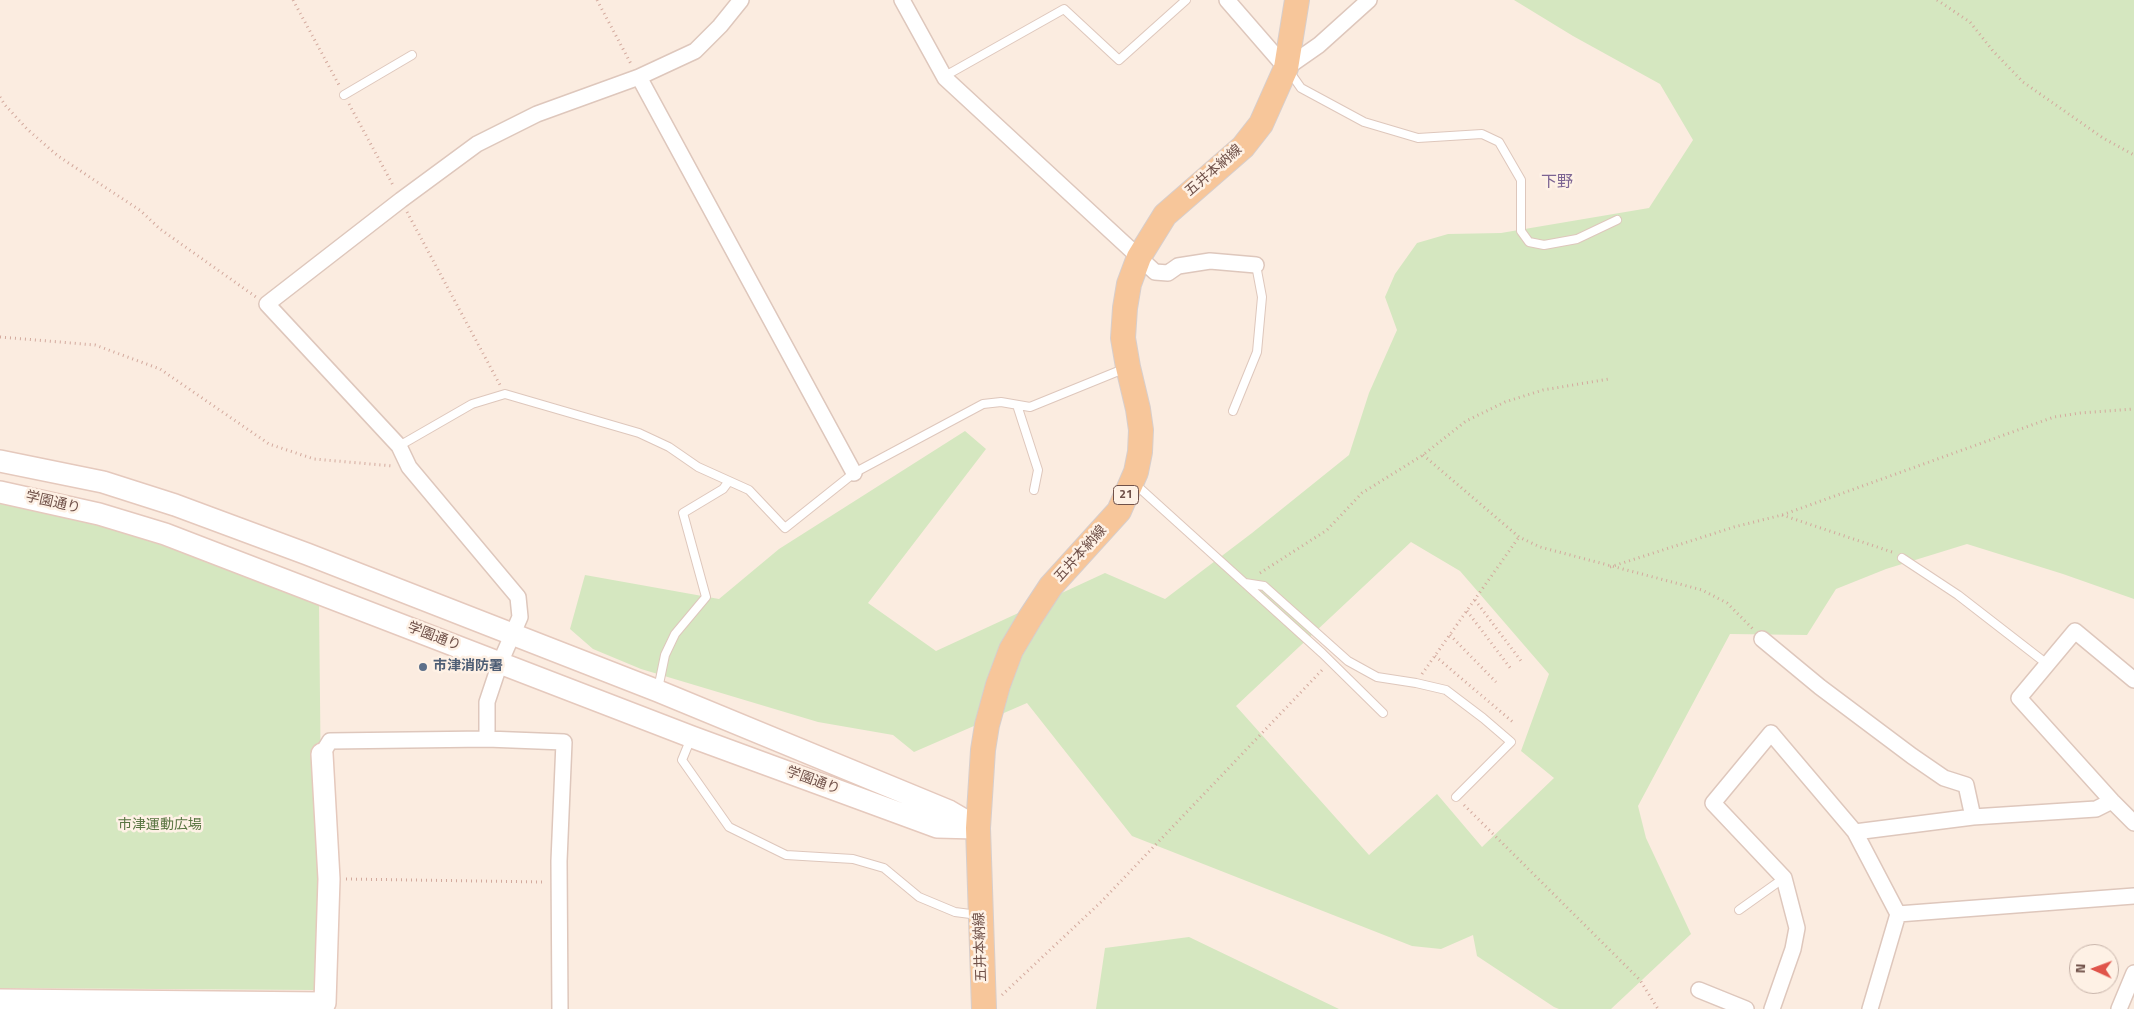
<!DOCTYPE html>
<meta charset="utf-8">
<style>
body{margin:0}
#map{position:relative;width:2134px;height:1009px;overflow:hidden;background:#fbece0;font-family:"Titillium Web",sans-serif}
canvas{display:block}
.north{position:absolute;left:2069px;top:944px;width:50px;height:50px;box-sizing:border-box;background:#fef1e5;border:1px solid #c5b1a7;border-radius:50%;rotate:272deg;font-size:14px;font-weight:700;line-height:20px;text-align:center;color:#705149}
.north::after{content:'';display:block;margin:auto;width:18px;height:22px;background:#e0544a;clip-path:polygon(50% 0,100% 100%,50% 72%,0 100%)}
</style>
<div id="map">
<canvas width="2134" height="1009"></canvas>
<div class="north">N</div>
</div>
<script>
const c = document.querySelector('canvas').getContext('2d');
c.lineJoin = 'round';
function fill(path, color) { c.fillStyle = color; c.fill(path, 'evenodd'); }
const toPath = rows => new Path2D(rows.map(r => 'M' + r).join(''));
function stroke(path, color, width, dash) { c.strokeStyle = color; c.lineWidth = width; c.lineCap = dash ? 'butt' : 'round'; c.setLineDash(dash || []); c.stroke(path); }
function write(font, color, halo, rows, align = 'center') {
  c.font = font + ' "Titillium Web","Noto Sans JP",sans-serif'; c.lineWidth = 5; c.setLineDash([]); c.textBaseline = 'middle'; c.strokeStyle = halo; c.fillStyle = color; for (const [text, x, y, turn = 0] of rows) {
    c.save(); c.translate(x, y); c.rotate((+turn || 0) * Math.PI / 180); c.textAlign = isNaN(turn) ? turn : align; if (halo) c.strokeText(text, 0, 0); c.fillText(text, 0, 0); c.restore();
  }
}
const green = toPath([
 [1514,0,2134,0,2134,599,2063,574,1967,544,1886,569,1836,589,1807,635,1730,634,1638,806,1646,838,1691,934,1611,1009,1559,1009,1554,1007,1477,956,1473,935,1441,949,1412,946,1132,836,1027,703,914,752,893,735,818,722,641,669,593,649,570,629,585,575,719,599,779,549,965,431,986,449,868,603,936,651,1105,573,1165,599,1252,533,1349,455,1369,393,1397,330,1385,297,1395,274,1417,243,1448,234,1501,233,1649,208,1693,140,1660,84,1573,36],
 [1411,542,1460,571,1549,674,1521,751,1554,778,1482,847,1437,794,1369,855,1236,706],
 [0,504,18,506,120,531,220,565,319,605,323,981,315,990,0,988],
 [1189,937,1339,1009,1096,1009,1105,948]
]);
const path = toPath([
 [293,0,339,85],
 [597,0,631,64],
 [1937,0,1970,22,1993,51,2023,82,2103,138,2134,155],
 [0,97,5,105,27,129,58,156,141,211,160,229,256,297],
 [349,104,394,187],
 [407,212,500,385],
 [0,337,95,345,160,369,269,444,314,459,393,466],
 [1423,455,1519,537,1540,547,1702,590,1727,603,1753,629],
 [1782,515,1892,552],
 [1610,567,1734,527,1782,515,2054,417,2080,413,2134,409],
 [1260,573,1327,530,1362,493,1423,455,1466,421,1505,402,1543,390,1609,379],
 [1475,600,1521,661],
 [1467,611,1511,669],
 [1450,635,1496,682],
 [1435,656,1514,723],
 [1422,674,1519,537],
 [1464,805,1640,980,1658,1009],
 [346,879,544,882],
 [1002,995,1101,902,1324,668]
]);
const lane = toPath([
 [1289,71,1301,88,1364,122,1418,138,1482,134,1499,142,1521,180,1521,231,1529,242,1544,245,1577,239,1617,220],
 [945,76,1064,9,1119,60,1186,0],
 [344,95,412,55],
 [1017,405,1038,470,1034,490],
 [1233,411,1257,352,1262,297,1256,265],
 [399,446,472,404,505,394,639,433,669,447,698,467,749,490,785,528,854,473,983,404,1001,402,1030,407,1126,368],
 [1134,483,1322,653,1383,713],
 [1902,558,1958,595,2047,664],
 [1245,583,1264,586,1348,661,1377,677,1416,683,1446,690,1483,718,1511,742,1456,797],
 [658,689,665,655,675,634,706,597,683,513,723,489,729,481],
 [691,738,682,760,729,827,786,855,853,859,884,868,919,897,955,912,978,915],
 [1739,910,1784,878]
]);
const street = toPath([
 [902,0,945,78,1155,272,1168,273,1178,266,1210,261,1256,265],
 [1227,0,1286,68,1319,45,1369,0],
 [639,77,854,473],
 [1762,639,1820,687,1912,756,1944,778,1966,785,1973,817],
 [2134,680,2075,631,2019,698,2112,801,2134,823],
 [487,739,487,702,500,663,520,617,518,597,409,467,399,446,267,304,401,200,477,144,537,114,639,77,695,51,720,26,741,0],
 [322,754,330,741,487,739,564,742,559,861,560,1009],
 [1855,832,1973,817,2096,809,2112,801],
 [1898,914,2134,896],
 [1699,990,1746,1009],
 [1772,1009,1793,949,1797,928,1784,878,1713,803,1771,733,1855,832,1898,914,1870,1009],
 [2119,1009,2134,973]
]);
const secondary = toPath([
 [0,461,103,482,175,505,307,554,658,691,949,811,978,828],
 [0,492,99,514,165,534,692,737,937,827,976,828],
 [0,1000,325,1003,329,879,322,754]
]);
const primary = toPath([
 [984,1009,978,828,983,750,987,725,998,685,1011,650,1030,618,1051,586,1119,511,1136,472,1140,452,1141,430,1138,409,1128,367,1123,338,1125,308,1129,284,1139,257,1165,215,1243,147,1261,124,1286,68,1297,0]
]);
const markers = [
 [423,667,5,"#5c6f8a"]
];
const shields = [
 [1126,495,25]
];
const shieldNames = [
 ["21",1126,495]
];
const streetNames = [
 ["五井本納線",1214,171,-41],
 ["学園通り",53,503,13],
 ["五井本納線",1081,554,-48],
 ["学園通り",434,637,21],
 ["学園通り",813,781,20],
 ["五井本納線",981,947,-92]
];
const serviceNames = [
 ["市津消防署",433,667]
];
const parkNames = [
 ["市津運動広場",160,826]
];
const quarterNames = [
 ["下野",1557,183]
];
fill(green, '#d5e7c0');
stroke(lane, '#dec7bc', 10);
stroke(street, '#dec7bc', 18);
stroke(secondary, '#e5c9bd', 24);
stroke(primary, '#d7cecc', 26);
stroke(path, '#d3a99d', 3, [1, 4]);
stroke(lane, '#fff', 8);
stroke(street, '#fff', 15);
stroke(secondary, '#fff', 21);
stroke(primary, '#f7c69a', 24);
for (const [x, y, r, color] of markers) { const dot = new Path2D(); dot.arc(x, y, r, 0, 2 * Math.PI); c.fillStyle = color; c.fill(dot); stroke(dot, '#fef1e5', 2); }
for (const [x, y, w] of shields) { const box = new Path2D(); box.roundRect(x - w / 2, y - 9.5, w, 19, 4); c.fillStyle = '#fef1e5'; c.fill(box); stroke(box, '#705149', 1); }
write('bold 12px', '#705149', null, shieldNames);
write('14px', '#705149', '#fef1e5', streetNames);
write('bold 14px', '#4e5e75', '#fef1e5', serviceNames, 'left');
write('14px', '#597542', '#fef1e5', parkNames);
write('16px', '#7c6493', '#fef1e5', quarterNames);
</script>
